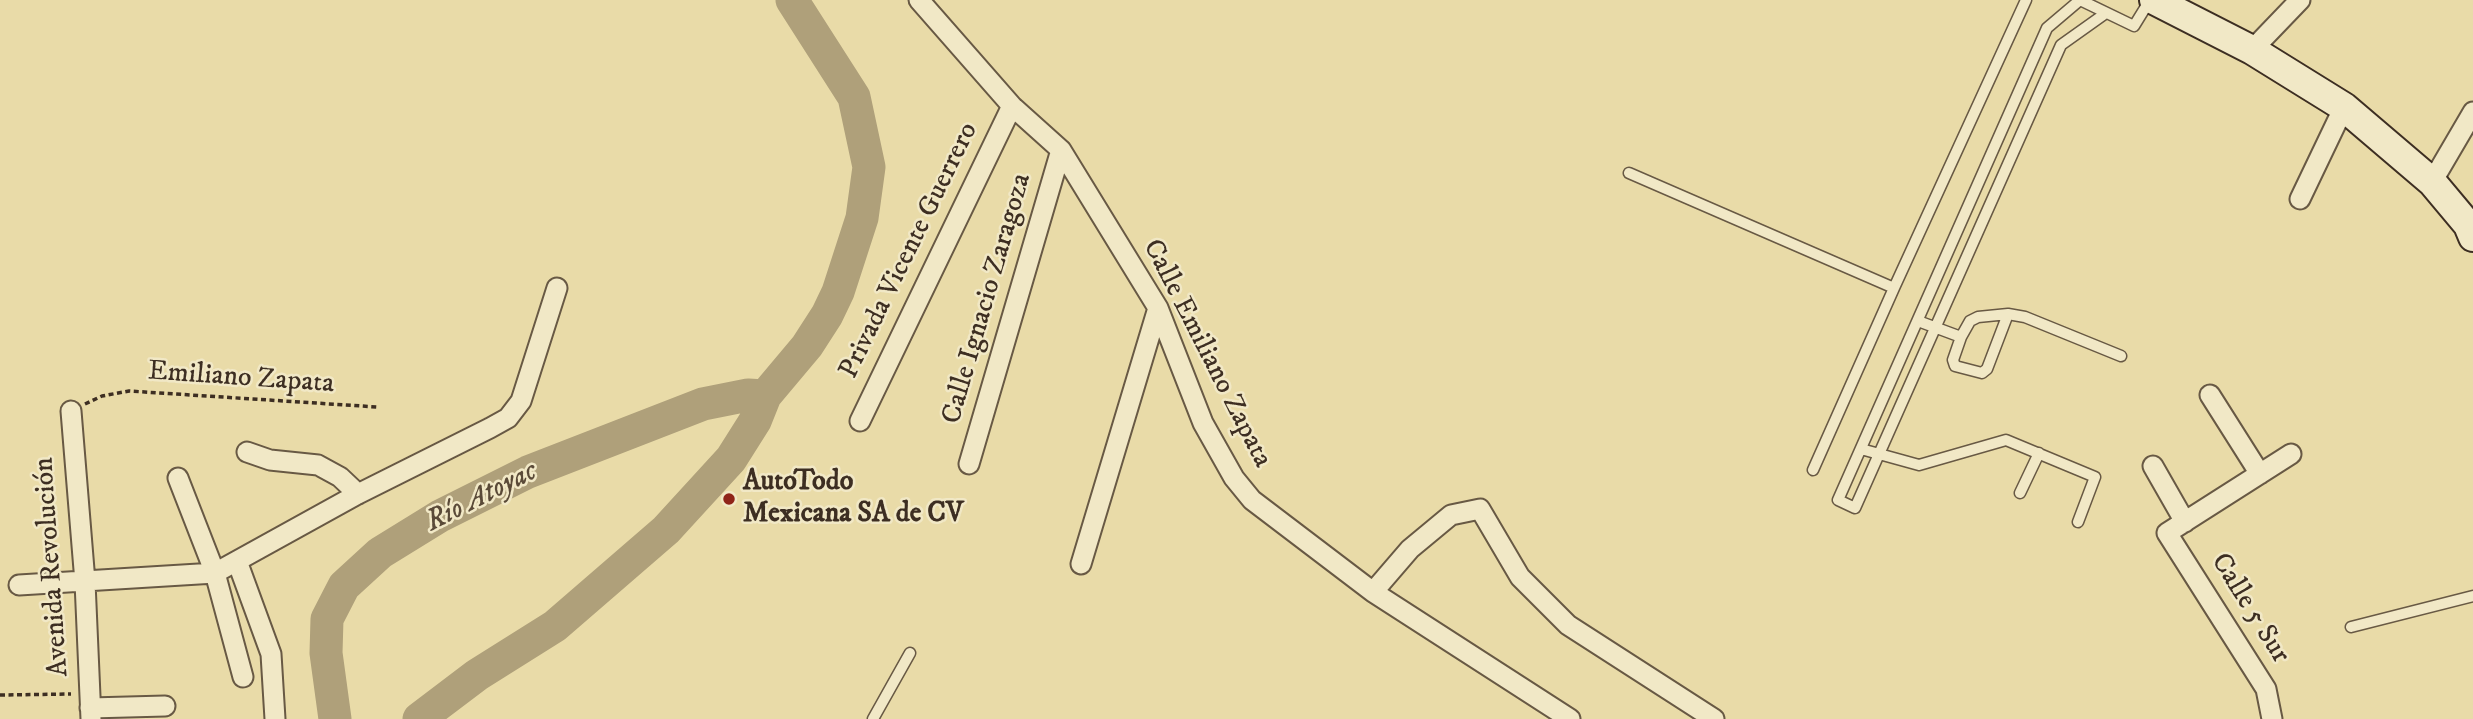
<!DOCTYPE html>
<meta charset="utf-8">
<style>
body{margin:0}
canvas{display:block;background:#e9dba8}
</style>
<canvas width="2473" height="719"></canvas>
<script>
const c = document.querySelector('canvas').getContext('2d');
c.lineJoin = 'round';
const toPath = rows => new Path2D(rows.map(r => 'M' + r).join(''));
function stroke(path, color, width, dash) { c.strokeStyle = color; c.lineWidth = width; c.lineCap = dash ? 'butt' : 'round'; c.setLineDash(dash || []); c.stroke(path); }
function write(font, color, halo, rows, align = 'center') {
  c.font = font + ' "IM FELL DW Pica",serif'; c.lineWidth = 5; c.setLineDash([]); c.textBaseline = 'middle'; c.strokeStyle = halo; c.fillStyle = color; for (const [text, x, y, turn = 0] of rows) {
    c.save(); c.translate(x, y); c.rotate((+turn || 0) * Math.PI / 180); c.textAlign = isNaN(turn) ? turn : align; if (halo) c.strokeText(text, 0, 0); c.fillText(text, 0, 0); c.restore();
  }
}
const river = toPath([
 [335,719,326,653,327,619,344,586,380,553,440,516,528,472,703,404,748,395,765,396],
 [419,719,477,675,555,626,666,530,731,459,755,421,765,396,807,346,827,315,838,292,862,218,869,167,854,97,792,0]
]);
const path = toPath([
 [85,404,102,396,129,391,377,407],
 [0,695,71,694]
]);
const lane = toPath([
 [2106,13,2061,45,1855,508,1838,500,2047,28,2080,0,2134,26,2150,0],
 [1629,173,1894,288,2026,0],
 [1918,321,1961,337,1970,321,1978,317,2008,314,2025,317,2121,356],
 [1961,337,1953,360,1955,366,1982,373,1987,369,2008,314],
 [1861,449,1919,465,2006,440,2095,477,2078,522],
 [1813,470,1894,288],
 [2020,493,2039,453],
 [2351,627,2473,596],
 [873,719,910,653]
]);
const street = toPath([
 [919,0,1012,106,1061,150,1158,308,1203,423,1234,478,1252,500,1373,592,1570,719],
 [2252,50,2300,0],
 [2432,182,2473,112],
 [2300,199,2344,107],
 [2210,395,2260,474],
 [71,411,85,582,91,719],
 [860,421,1012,106],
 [247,452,270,460,318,465,340,477,358,494],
 [969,464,1061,150],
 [2153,466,2185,522],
 [178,478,215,573,243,677],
 [237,561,271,654,275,719],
 [1081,564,1158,308],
 [19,585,215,573,358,494,490,428,508,418,521,401,557,288],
 [1373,592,1410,549,1451,515,1480,509,1520,577,1568,625,1714,719],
 [90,708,165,706],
 [2272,719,2266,689,2167,533,2291,454]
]);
const secondary = toPath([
 [2154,0,2252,50,2344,107,2432,182,2468,225,2473,237]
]);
const markers = [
 [729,499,7,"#8f2418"]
];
const streetNames = [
 ["Privada Vicente Guerrero",910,251,-64],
 ["Calle Ignacio Zaragoza",988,299,-74],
 ["Calle Emiliano Zapata",1206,354,63],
 ["Emiliano Zapata",241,379,4],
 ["Avenida Revolución",53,567,-94],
 ["Calle 5 Sur",2249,609,58]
];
const poiNames = [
 ["AutoTodo",743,483],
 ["Mexicana SA de CV",743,515]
];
const waterNames = [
 ["Río Atoyac",482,498,-27]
];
stroke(river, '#afa07a', 33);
stroke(lane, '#685944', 13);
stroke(street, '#685944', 23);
stroke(secondary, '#3d2e22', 32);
stroke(path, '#3d2e22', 3.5, [5, 3.5]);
stroke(lane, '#f1e8c6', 10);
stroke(street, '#f1e8c6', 19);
stroke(secondary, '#f1e8c6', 28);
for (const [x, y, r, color] of markers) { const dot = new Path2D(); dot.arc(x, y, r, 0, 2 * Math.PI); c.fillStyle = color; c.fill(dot); stroke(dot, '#f1e8c6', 2.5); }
write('28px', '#3d2e22', '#f1e8c6', streetNames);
write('bold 28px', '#3d2e22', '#f1e8c6', poiNames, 'left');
write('italic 30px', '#5a4a38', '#f1e8c6', waterNames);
</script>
